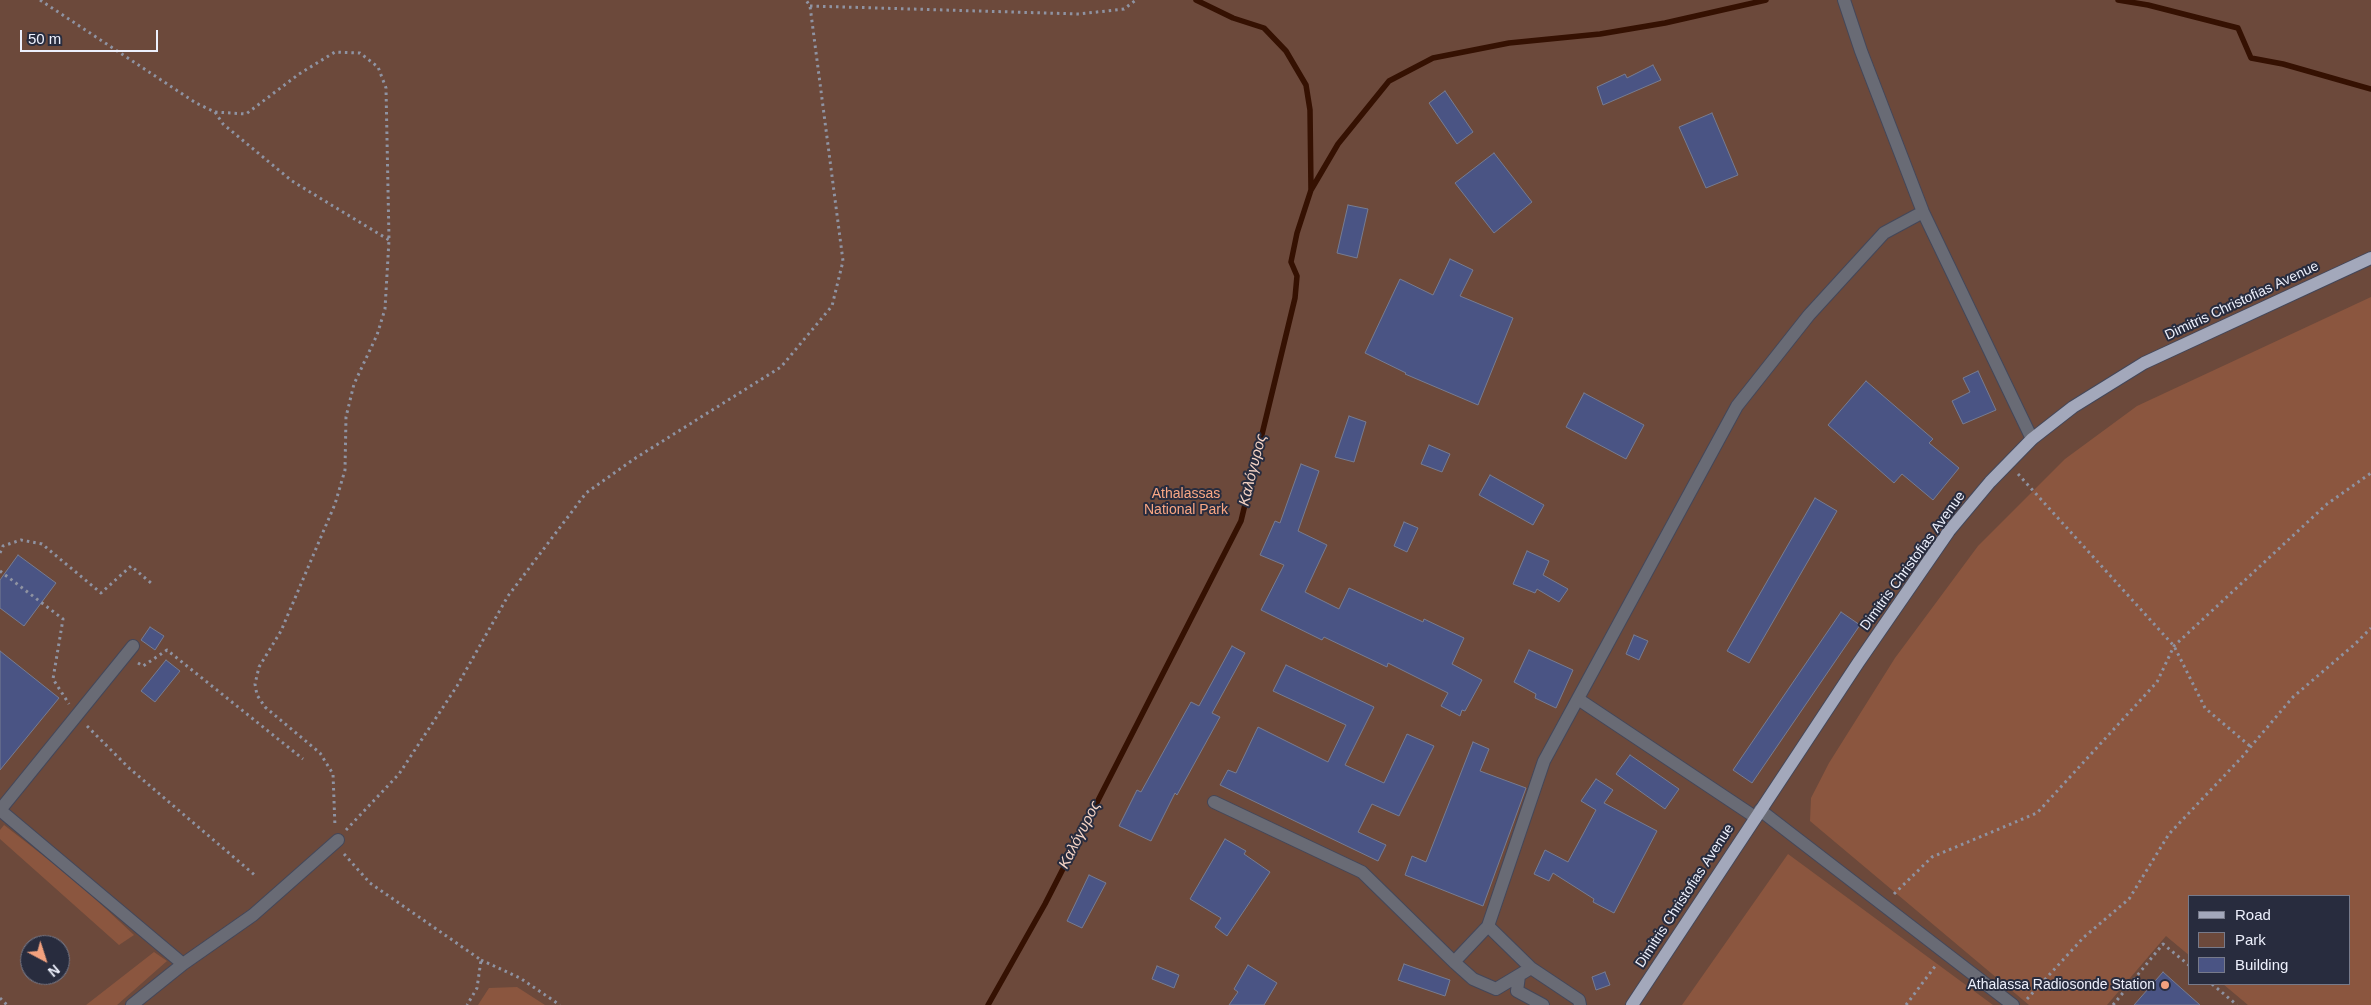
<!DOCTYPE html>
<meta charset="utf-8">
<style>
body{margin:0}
#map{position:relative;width:2371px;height:1005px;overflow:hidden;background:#282c3e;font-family:Arial,sans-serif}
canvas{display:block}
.legend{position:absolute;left:2188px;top:895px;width:162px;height:90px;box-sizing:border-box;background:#282c3e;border:1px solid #777a8a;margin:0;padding:6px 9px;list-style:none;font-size:15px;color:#edf0fc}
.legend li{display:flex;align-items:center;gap:10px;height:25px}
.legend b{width:25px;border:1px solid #777a8a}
.north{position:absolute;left:20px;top:935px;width:50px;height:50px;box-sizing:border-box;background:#282c3e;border:1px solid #777a8a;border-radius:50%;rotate:140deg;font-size:14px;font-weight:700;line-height:20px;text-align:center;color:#edf0fc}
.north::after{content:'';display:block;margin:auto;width:18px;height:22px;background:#f2a17e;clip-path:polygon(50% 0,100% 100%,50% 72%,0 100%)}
.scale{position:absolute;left:20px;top:30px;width:138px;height:22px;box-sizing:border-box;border:2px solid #edf0fc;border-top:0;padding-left:6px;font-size:15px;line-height:18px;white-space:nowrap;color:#edf0fc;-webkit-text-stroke:4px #282c3e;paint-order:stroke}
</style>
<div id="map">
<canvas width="2371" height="1005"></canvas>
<ul class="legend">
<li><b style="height:6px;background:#a3a8bb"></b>Road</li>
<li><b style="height:14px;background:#6c493b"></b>Park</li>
<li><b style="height:14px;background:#4a5484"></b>Building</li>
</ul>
<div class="north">N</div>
<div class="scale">50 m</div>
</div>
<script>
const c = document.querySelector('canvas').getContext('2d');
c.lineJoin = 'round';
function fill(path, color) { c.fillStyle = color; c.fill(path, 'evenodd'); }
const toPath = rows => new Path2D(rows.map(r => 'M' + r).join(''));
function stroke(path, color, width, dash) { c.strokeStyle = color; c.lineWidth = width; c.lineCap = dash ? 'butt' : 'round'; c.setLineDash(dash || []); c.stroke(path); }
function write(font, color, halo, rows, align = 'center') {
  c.font = font + ' Arial,sans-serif'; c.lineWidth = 4; c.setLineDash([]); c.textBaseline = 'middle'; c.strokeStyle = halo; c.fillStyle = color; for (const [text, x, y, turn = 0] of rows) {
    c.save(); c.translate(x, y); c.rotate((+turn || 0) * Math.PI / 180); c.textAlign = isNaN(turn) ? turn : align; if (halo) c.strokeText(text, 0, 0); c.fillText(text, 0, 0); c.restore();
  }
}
const green = toPath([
 [0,0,2371,0,2371,1005,0,1005],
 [2190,896,2350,896,2350,984,2190,984],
 [30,945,60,945,60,975,30,975]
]);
const forest = toPath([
 [2371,297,2371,1005,2248,1005,2223,984,2350,984,2350,896,2190,896,2190,956,2166,936,2107,1005,2029,1005,1810,821,1811,798,1829,763,1895,658,1978,546,2065,459,2137,406],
 [4,825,76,881,134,935,119,945,0,839,0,830],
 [1788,854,1993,1005,1682,1005],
 [154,952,167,961,117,1005,86,1005],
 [517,987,545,1005,478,1005,489,988]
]);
const stream = toPath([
 [2118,0,2148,5,2238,28,2251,58,2283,64,2371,89],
 [1311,190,1338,144,1389,81,1433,58,1509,43,1600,34,1665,23,1766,0],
 [988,1005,1045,904,1241,521,1295,298,1297,276,1291,262,1297,233,1311,190,1310,110,1306,85,1286,51,1264,28,1233,18,1196,0]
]);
const building = toPath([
 [1653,65,1661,80,1603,105,1597,87,1625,74,1627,78,1653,65],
 [1445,91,1473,132,1457,144,1429,103,1445,91],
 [1712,113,1738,175,1706,188,1679,127,1712,113],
 [1494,153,1532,202,1494,233,1455,183,1494,153],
 [1348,205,1368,209,1357,258,1337,253,1348,205],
 [1450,259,1473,270,1460,296,1513,318,1478,405,1405,374,1406,373,1365,353,1400,279,1433,295,1450,259],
 [1978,371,1996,410,1963,424,1952,401,1970,392,1963,378,1978,371],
 [1866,381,1933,439,1929,443,1959,468,1933,500,1902,474,1894,483,1828,425,1866,381],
 [1584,393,1644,425,1626,459,1566,427,1584,393],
 [1349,416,1366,422,1354,462,1335,457,1349,416],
 [1429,445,1450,454,1442,472,1421,464,1429,445],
 [1301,464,1319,471,1298,531,1327,545,1305,592,1339,609,1349,588,1423,622,1424,619,1464,638,1452,664,1482,680,1465,711,1462,710,1460,716,1441,706,1448,693,1388,663,1387,667,1324,637,1322,640,1261,610,1284,565,1260,555,1275,521,1280,523,1301,464],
 [1490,475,1544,505,1533,525,1479,495,1490,475],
 [1815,498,1837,511,1749,663,1727,651,1815,498],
 [1404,522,1418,528,1407,552,1394,546,1404,522],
 [1527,551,1549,561,1543,575,1568,589,1559,602,1537,589,1535,593,1513,584,1527,551],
 [18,555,56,583,24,626,0,608,0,580,18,555],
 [1841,612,1860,625,1752,783,1733,770,1841,612],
 [150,627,164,636,155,650,141,640,150,627],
 [1634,635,1648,641,1639,660,1626,654,1634,635],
 [1232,646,1245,653,1212,713,1220,717,1177,795,1175,793,1151,841,1119,826,1137,790,1141,792,1191,702,1199,706,1232,646],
 [1529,650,1573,670,1556,708,1535,698,1536,694,1514,682,1529,650],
 [0,651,59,698,0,770,0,651],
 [166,660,180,671,155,702,141,691,166,660],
 [1286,665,1374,707,1345,765,1384,783,1407,734,1434,746,1399,816,1372,804,1358,832,1386,845,1378,861,1220,785,1228,770,1236,773,1258,727,1328,762,1346,725,1273,691,1286,665],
 [1473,742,1489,749,1480,771,1526,788,1483,906,1405,875,1412,856,1426,862,1473,742],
 [1630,755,1679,789,1665,809,1616,774,1630,755],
 [1596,779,1613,790,1604,803,1657,831,1614,913,1593,902,1594,899,1553,873,1549,881,1534,874,1545,850,1568,862,1596,810,1581,801,1596,779],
 [1225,839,1246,851,1244,854,1270,872,1227,936,1215,927,1221,918,1190,899,1225,839],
 [1089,875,1106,883,1082,928,1067,921,1089,875],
 [1404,964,1450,980,1445,996,1398,980,1404,964],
 [1248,965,1277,983,1264,1005,1229,1005,1238,992,1234,989,1248,965],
 [1157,966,1179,975,1174,988,1152,979,1157,966],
 [1605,972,1610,985,1596,990,1592,977,1605,972],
 [2163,972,2200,1005,2134,1005,2163,972]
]);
const path = toPath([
 [40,0,196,103,215,112,246,114,299,74,335,52,360,53,378,67,386,88,389,240,385,309,377,335,354,384,346,417,345,470,335,504,281,631,259,667,255,684,257,695,265,707,320,753,333,774,335,827],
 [810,6,1079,14,1124,9,1136,0],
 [215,112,223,124,292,181,389,240],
 [2018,474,2174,646,2205,708,2251,747],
 [0,553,3,546,21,540,42,544,101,593,131,566,151,583],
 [0,571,63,619,53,679,69,704],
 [138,663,143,666,167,650,303,759],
 [87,726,129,768,257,877],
 [346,830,399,774,457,686,508,596,586,493,634,459,781,367,832,306,843,261,810,6,806,0],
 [344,854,370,883,481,960,477,988,467,1005],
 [1894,894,1932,857,2037,813,2157,682,2174,646,2327,504,2371,473],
 [481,960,520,978,560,1005],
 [2212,984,2237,1005],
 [0,998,7,1005],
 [2027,999,2084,937,2129,899,2169,834,2242,757,2293,697,2355,644,2371,628],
 [1906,1005,1936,965],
 [2113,1005,2163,944,2190,966]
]);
const minor = toPath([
 [1844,0,1861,51,1923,212,2032,439],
 [1578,699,1755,817],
 [1214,802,1362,872,1454,962],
 [1760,810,2013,1005],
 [1488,926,1531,968],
 [183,964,253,915,338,840],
 [1519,976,1517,991,1543,1005],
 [132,1005,183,964,0,810,133,646],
 [1580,1005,1579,1000,1531,968,1496,989,1473,979,1454,962,1488,926,1544,761,1737,406,1809,315,1884,233,1923,212]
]);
const major = toPath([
 [1632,1005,1858,663,1949,531,1990,482,2032,439,2073,407,2144,363,2371,258]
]);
const markers = [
 [2165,985,5,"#f2a17e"]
];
const streetNames = [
 ["Dimitris Christofias Avenue",2242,301,-25],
 ["Dimitris Christofias Avenue",1913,561,-54],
 ["Dimitris Christofias Avenue",1685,896,-57]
];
const parkNames = [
 ["Athalassas",1186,494],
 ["National Park",1186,510]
];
const poiNames = [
 ["Athalassa Radiosonde Station",2155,985]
];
const waterNames = [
 ["Καλόγυρος",1253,470,-76],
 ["Καλόγυρος",1080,835,-63]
];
fill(green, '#6c493b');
fill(forest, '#8b563f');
stroke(stream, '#351102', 5.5);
fill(building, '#4a5484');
stroke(building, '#777c91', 1);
stroke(minor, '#444759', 14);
stroke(major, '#444759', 14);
stroke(path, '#8f93a2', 3, [2.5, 4]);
stroke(minor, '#696b75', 12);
stroke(major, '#a3a8bb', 12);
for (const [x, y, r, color] of markers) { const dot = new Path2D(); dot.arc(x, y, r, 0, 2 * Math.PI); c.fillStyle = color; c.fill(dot); stroke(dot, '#282c3e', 2); }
write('14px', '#edf0fc', '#282c3e', streetNames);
write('14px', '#faa784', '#282c3e', parkNames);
write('14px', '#edf0fc', '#282c3e', poiNames, 'right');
write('italic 15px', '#f7d5c6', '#282c3e', waterNames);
</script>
